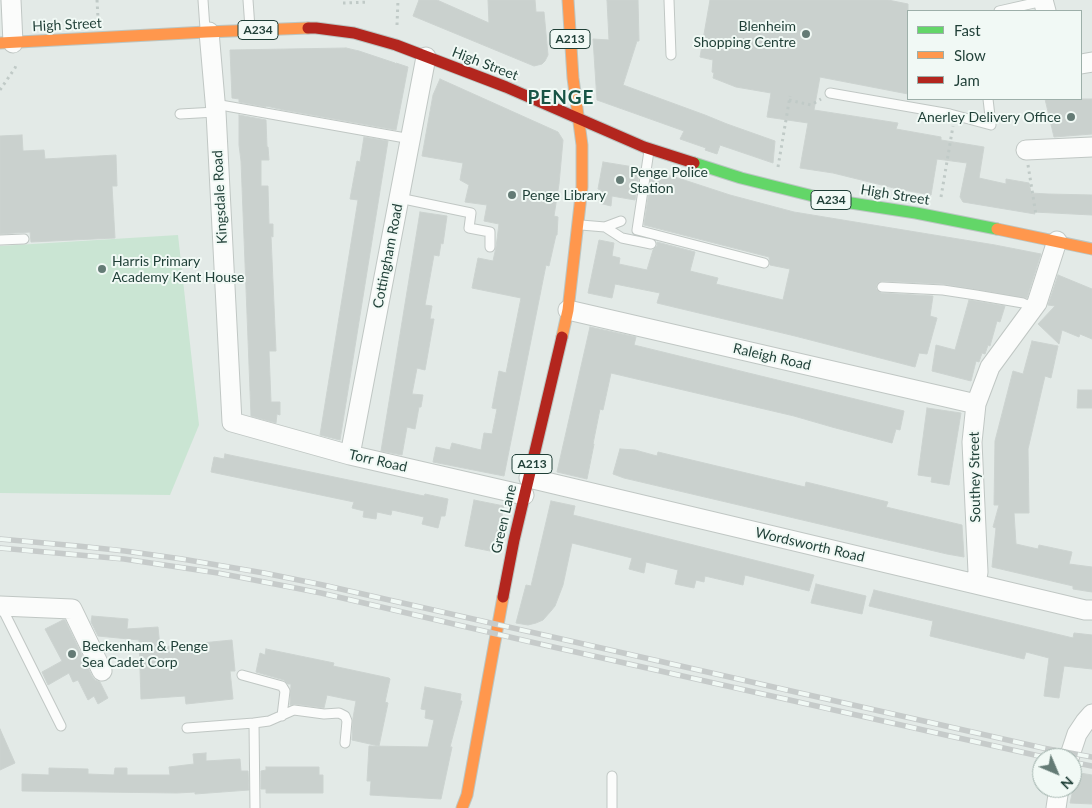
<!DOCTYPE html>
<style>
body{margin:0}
#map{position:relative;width:1092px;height:808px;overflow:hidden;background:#e3eae7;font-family:Lato,sans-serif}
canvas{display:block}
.legend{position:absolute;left:907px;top:10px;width:175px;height:90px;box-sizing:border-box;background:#f1f9f5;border:1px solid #9dafa9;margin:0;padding:6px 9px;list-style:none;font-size:15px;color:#1f3f37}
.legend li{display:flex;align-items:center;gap:10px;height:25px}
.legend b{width:25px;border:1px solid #9dafa9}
.north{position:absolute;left:1032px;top:748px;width:50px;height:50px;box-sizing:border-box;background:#f1f9f5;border:1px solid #9dafa9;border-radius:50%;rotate:135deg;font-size:14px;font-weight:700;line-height:20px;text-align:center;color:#1f3f37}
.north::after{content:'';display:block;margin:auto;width:18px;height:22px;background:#647b75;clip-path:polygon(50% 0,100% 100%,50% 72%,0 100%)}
</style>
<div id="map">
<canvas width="1092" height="808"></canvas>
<ul class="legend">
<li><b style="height:6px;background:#63d668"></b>Fast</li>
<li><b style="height:6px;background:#ff974d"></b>Slow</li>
<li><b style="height:6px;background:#b3261e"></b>Jam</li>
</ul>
<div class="north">N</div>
</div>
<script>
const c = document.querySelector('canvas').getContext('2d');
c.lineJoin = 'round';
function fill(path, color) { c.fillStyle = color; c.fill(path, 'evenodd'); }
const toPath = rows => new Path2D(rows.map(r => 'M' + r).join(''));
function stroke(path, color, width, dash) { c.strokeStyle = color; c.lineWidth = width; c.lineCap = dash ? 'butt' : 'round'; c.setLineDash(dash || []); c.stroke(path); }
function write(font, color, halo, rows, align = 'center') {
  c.font = font + ' Lato,sans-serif'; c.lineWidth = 4; c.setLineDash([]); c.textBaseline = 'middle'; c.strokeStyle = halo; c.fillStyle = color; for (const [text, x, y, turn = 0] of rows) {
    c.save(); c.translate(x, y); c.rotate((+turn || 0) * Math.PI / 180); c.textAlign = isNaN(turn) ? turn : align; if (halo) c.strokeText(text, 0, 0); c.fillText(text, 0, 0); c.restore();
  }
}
const green = toPath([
 [178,235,199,425,170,495,0,493,0,246]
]);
const building = toPath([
 [419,0,437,0,489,23,488,0,535,0,536,12,544,12,548,55,545,61,542,64,534,66,413,16,419,0],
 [607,0,638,0,639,41,637,41,623,85,705,115,727,124,775,141,773,163,720,145,717,154,705,150,706,148,680,139,684,131,597,100,593,39,609,40,607,0],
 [710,0,888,0,908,4,908,94,820,77,814,110,898,123,896,129,941,137,941,140,984,147,979,178,1006,184,1006,179,1029,183,1031,193,1048,194,1092,195,1092,215,1034,212,1035,214,963,202,960,197,967,163,937,159,931,195,898,189,833,173,800,168,808,123,767,117,771,93,736,87,713,78,714,73,712,72,713,60,700,57,710,0],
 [346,48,359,51,395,63,396,64,396,63,408,67,396,130,284,110,266,106,266,107,239,102,239,99,232,98,230,50,346,48],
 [440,79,558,132,563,140,559,184,554,216,558,217,557,235,556,235,549,266,546,265,504,476,433,462,436,447,450,450,452,443,481,450,484,433,492,434,497,409,492,408,499,371,506,373,521,298,472,288,478,258,493,261,496,247,499,224,484,221,487,205,465,202,469,185,460,180,463,163,422,156,433,95,440,79],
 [1045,99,1092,99,1092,134,1054,137,1045,99],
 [239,115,266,120,267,147,268,147,269,160,261,160,261,186,268,186,269,224,273,224,273,237,271,236,276,351,269,351,271,402,280,402,280,415,277,414,276,423,251,416,241,161,239,145,239,115],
 [22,135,23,151,44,150,45,159,116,155,117,186,112,186,115,238,31,242,30,232,0,234,0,136,22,135],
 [364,137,388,141,340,440,320,435,358,200,350,199,357,161,360,162,364,137],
 [603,162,640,168,635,200,612,196,611,206,599,203,601,190,598,189,603,162],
 [652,171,678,178,730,195,794,212,995,245,1041,254,1027,298,943,284,882,281,879,282,877,284,876,289,881,293,933,296,930,316,937,318,927,354,919,353,915,367,795,336,657,303,660,293,615,284,612,298,588,293,599,240,614,243,612,256,620,258,619,264,647,270,653,250,657,246,657,242,695,252,690,271,718,278,716,284,783,300,790,269,770,265,769,257,644,225,652,171],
 [420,212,447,216,443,244,441,243,439,256,434,255,425,305,432,306,430,319,434,319,425,370,417,368,412,394,423,395,421,407,419,407,415,429,407,427,402,455,381,451,420,212],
 [1058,275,1092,289,1092,339,1080,334,1079,337,1062,330,1059,344,1038,324,1055,306,1048,305,1058,275],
 [969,300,1005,306,1000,322,997,321,990,346,988,345,985,354,982,353,979,362,976,361,971,381,932,371,936,345,955,350,969,300],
 [590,327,636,337,634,345,904,411,900,430,896,429,892,443,832,427,794,416,611,373,603,410,600,409,593,444,594,444,587,479,557,472,590,327],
 [1032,341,1058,346,1051,378,1045,376,1028,449,1029,513,1014,513,1016,544,1038,549,1039,545,1072,552,1069,564,1092,567,1092,592,1073,589,1073,586,992,567,996,528,993,527,999,505,994,505,995,441,1013,371,1023,374,1032,341],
 [1078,390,1092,390,1092,408,1077,408,1078,390],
 [927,408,961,413,949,485,931,482,932,477,918,475,927,408],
 [620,449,635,450,657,456,658,452,805,487,806,482,888,502,886,507,962,525,964,557,947,554,624,478,613,474,620,449],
 [225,454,396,490,424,496,425,494,448,499,445,516,441,516,438,528,422,524,424,517,392,510,391,515,377,512,376,519,363,517,364,511,352,508,354,502,211,472,214,457,224,459,225,454],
 [474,500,504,506,495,552,465,546,474,500],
 [551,501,575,506,573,515,814,575,809,591,745,575,743,585,705,576,704,582,696,580,694,588,675,584,678,570,646,562,644,573,629,569,632,558,572,543,563,585,555,606,551,611,543,620,536,623,528,625,516,623,526,585,531,586,551,501],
 [816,584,866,596,862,614,811,603,816,584],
 [874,590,1073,638,1074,633,1092,635,1092,669,1064,666,1059,698,1044,696,1049,658,1026,652,1024,659,930,636,933,621,869,606,874,590],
 [92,616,128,619,127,629,158,627,160,647,232,640,235,671,230,671,233,699,186,704,185,696,141,699,139,640,98,636,91,622,92,616],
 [63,620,65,620,92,676,95,680,100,682,108,698,98,704,94,696,88,700,78,680,73,682,69,673,48,685,42,672,62,661,45,629,63,620],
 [266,649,334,663,333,666,389,678,390,679,385,702,388,703,379,746,352,740,353,718,356,701,327,695,324,708,295,704,290,705,291,684,288,684,284,680,256,672,260,653,265,655,266,649],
 [425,687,461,694,460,701,462,701,450,747,452,747,441,799,370,795,371,781,367,781,369,746,428,747,434,720,425,718,426,710,421,709,425,687],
 [0,729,15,763,0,770,0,729],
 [206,753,206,761,240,759,241,771,248,771,249,790,195,794,195,792,177,793,22,791,22,774,49,775,49,768,88,769,88,774,114,775,115,768,127,768,127,775,170,775,169,767,194,764,193,754,206,753],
 [266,767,319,767,319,775,323,775,323,793,266,793,266,789,261,789,261,771,266,770,266,767],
 [1074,772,1092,775,1092,804,1070,803,1075,781,1074,772]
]);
const path = toPath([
 [97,0,98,18],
 [343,3,369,2],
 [397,25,398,0],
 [0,90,15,68,17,63],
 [789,100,811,105,821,99],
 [1028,165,1036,215],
 [778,167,790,96],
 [941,197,953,126]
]);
const lane = toPath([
 [203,0,205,29],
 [248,0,250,28],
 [669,0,671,55],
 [999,11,1043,1],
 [830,93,950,114,991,125,988,99],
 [215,104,411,139],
 [180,114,216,112],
 [649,151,637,230,764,263],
 [399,198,471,213,469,228,490,232,490,247],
 [581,225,605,227,622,238,651,244],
 [605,227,621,221],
 [0,240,24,239],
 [882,287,943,290,976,295,1023,303,1034,308],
 [1,606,61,726],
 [242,675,282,686,285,691,282,716],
 [187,728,254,723],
 [255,808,254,723,269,721,294,710,324,714,339,713,345,716,347,721,345,743],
 [612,808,612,776]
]);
const street = toPath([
 [11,0,13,43],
 [1043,0,1046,11],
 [209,32,216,112,232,422,350,455,524,495],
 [1081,64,1092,62],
 [1026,150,1092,147],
 [568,310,976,404],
 [350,455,426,57],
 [529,478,1085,610,1092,610],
 [976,584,978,572,972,442,976,404,990,367,1037,303,1057,241],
 [0,606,72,609,102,671],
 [1069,758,1077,734,1085,722,1092,714],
 [1056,808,1059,788]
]);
const fast = toPath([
 [694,163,741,178,825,199,916,213,997,229]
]);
const slow = toPath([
 [0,43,206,32,308,28],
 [997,229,1092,249],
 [562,337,568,310,582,187,582,145,573,78,568,0],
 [462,808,467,795,503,597]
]);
const jam = toPath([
 [308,28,316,28,354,33,396,45,506,87,644,147,694,163],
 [503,597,514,540,562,337]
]);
const rail = toPath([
 [0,539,78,546,125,551,182,559,264,573,323,585,1043,748,1092,757],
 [0,548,124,559,218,573,321,593,531,642,1048,758],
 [1072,762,1092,766]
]);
const markers = [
 [806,34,5,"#647b75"],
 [1071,117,5,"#647b75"],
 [620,180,5,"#647b75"],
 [512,195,5,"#647b75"],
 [102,269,5,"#647b75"],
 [72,654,5,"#647b75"]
];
const shields = [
 [258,30,40],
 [570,39,40],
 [831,200,40],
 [532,464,40]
];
const shieldNames = [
 ["A234",258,30],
 ["A213",570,39],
 ["A234",831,200],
 ["A213",532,464]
];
const streetNames = [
 ["High Street",67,25,-3],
 ["High Street",485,64,21],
 ["High Street",895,195,9],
 ["Kingsdale Road",220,197,-93],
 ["Cottingham Road",388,256,-79],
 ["Raleigh Road",772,357,13],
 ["Torr Road",378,461,13],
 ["Southey Street",975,477,-91],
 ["Green Lane",504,519,-77],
 ["Wordsworth Road",810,545,13]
];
const poiNames = [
 ["Blenheim",796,26,"right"],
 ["Shopping Centre",796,42,"right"],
 ["Anerley Delivery Office",1061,117,"right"],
 ["Penge Police",630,172],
 ["Station",630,188],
 ["Penge Library",522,195],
 ["Harris Primary",112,261],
 ["Academy Kent House",112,277],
 ["Beckenham & Penge",82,646],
 ["Sea Cadet Corp",82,662]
];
const districtNames = [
 ["PENGE",561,98]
];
fill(green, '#cae5d3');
fill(building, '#cad1ce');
stroke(building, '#ccd3d0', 1);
stroke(lane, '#c0c7c4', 11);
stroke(street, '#c0c7c4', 21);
stroke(fast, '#bbc6c3', 13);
stroke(slow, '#bbc6c3', 13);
stroke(jam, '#bbc6c3', 13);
stroke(path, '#c0cac7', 3, [2.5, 4]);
stroke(lane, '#fbfcfb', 9);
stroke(street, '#fbfcfb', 19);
stroke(fast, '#63d668', 11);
stroke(slow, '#ff974d', 11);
stroke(jam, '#b3261e', 11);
stroke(rail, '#c6cbca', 5.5);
stroke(rail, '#f1f9f5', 4, [11]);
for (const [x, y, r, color] of markers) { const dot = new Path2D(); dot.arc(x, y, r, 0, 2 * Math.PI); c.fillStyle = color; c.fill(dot); stroke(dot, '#f1f9f5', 2); }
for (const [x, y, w] of shields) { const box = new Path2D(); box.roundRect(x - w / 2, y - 9.5, w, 19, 4); c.fillStyle = '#f1f9f5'; c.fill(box); stroke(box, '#1f3f37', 1); }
write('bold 12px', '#1f3f37', null, shieldNames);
write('14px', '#1f3f37', '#f1f9f5', streetNames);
write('14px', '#1f3f37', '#f1f9f5', poiNames, 'left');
c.letterSpacing = '1px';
write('bold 19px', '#185445', '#f1f9f5', districtNames);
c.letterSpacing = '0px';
</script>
